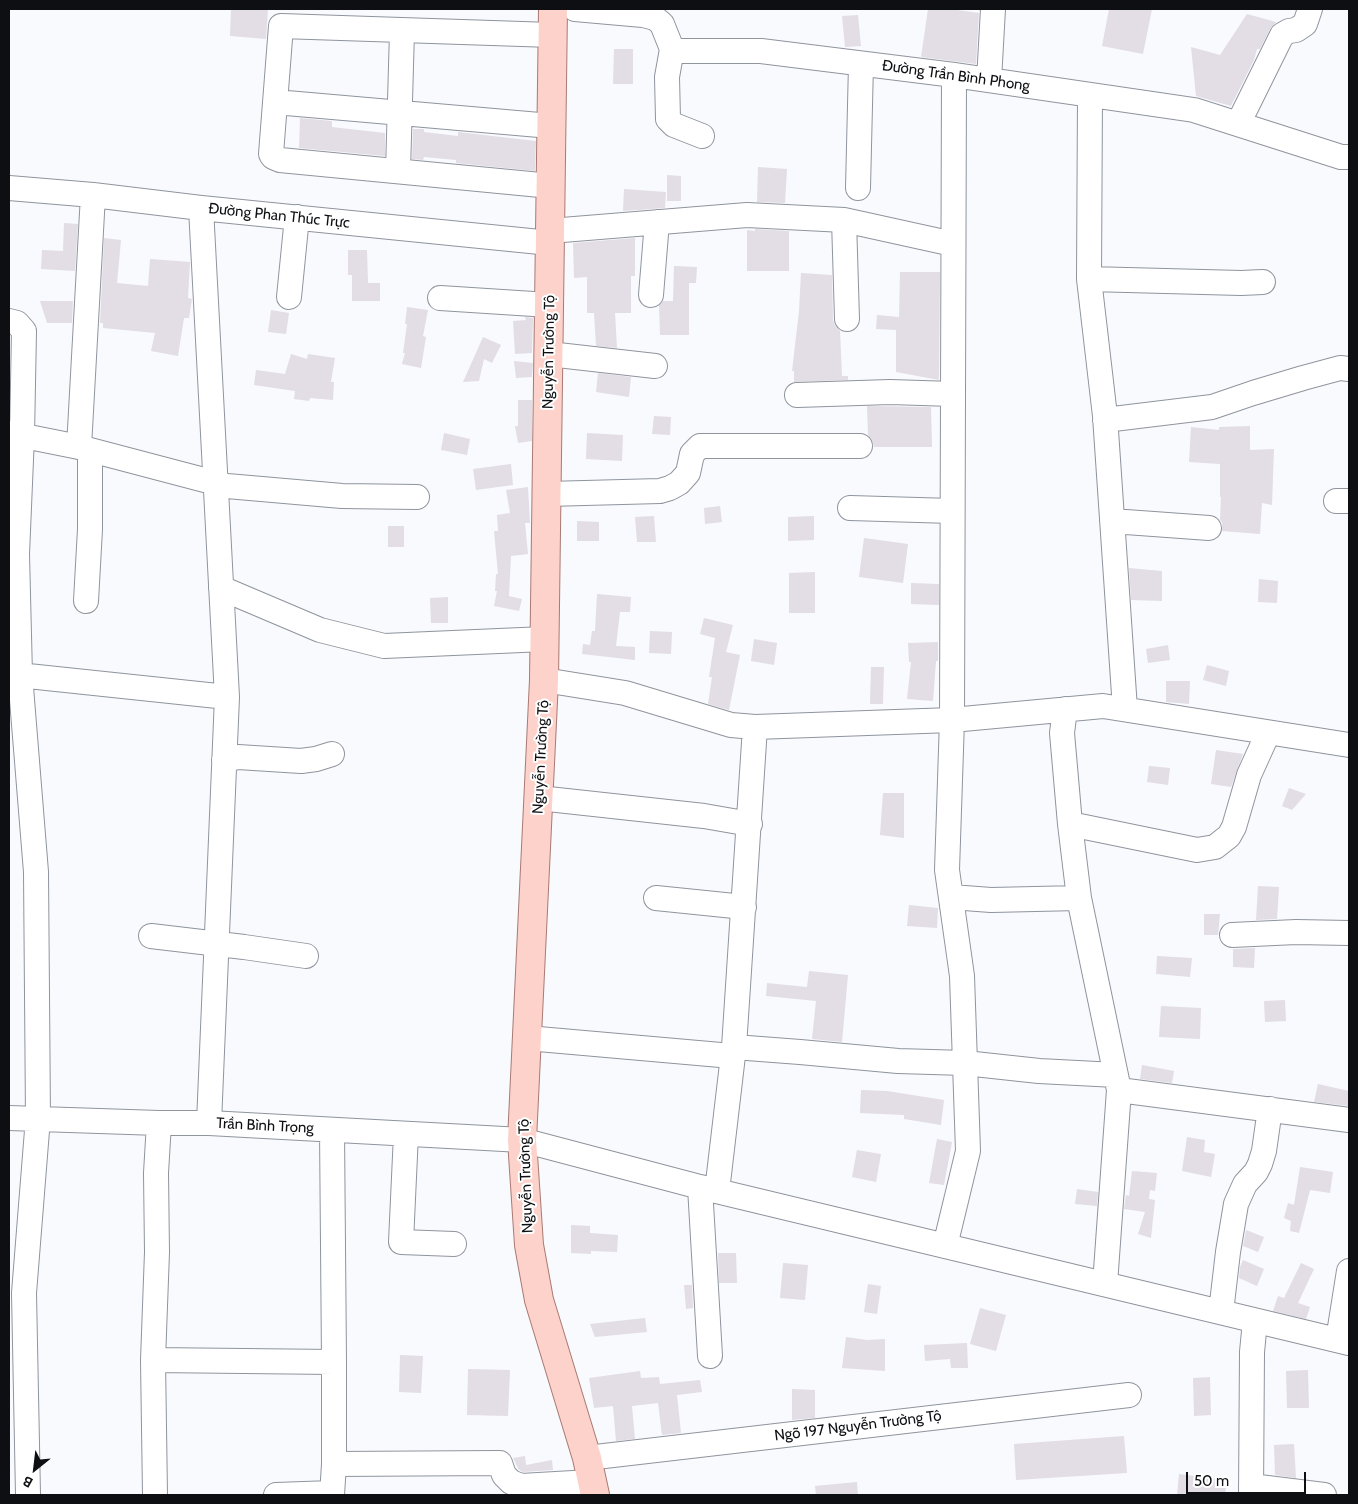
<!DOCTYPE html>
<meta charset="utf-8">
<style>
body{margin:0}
#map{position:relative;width:1358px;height:1504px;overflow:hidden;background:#f8fafe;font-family:Cabin,sans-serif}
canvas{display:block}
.frame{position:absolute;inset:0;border:10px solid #0e0f12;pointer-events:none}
.north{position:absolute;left:10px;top:1444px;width:50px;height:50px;-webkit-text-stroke:4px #fff;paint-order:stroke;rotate:209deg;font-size:14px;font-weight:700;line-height:20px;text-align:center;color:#0e0f12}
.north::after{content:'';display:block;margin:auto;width:18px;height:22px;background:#0e0f12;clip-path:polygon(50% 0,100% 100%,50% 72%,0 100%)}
.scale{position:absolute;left:1186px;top:1472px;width:120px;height:22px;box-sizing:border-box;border:2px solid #0e0f12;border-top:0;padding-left:6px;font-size:15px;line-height:18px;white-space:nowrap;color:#0e0f12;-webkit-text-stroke:4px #fff;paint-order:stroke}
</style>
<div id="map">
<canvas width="1358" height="1504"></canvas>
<div class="frame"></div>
<div class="north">B</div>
<div class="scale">50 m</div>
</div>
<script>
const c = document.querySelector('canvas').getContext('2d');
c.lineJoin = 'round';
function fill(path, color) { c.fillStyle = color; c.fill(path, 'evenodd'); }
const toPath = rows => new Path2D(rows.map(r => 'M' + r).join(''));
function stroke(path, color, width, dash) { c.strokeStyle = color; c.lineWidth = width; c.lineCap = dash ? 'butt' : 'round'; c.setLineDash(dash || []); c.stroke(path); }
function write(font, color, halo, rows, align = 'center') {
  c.font = font + ' Cabin,sans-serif'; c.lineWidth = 4; c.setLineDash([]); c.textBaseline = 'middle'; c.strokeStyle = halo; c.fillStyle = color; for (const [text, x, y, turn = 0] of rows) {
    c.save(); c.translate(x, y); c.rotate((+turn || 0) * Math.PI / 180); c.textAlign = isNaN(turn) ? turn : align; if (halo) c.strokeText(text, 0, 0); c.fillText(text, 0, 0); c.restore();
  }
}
const building = toPath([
 [231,9,268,9,266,39,230,36],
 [928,9,950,9,979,13,976,64,921,57],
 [1109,9,1152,9,1143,54,1102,46],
 [1247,14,1276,22,1270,29,1260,49,1257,49,1254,60,1231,106,1196,96,1191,47,1220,55],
 [858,15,861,46,845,47,842,16],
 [614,49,633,49,633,84,613,84],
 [300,118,332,121,332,127,385,133,385,156,299,148],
 [413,129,424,129,424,132,458,136,458,132,536,141,535,171,456,163,456,160,424,157,423,160,412,159],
 [758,167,787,169,785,203,757,202],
 [667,175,681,176,681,201,667,201],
 [624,189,666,192,665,208,623,211],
 [64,223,78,224,75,271,41,269,42,250,63,251],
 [755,229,789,231,789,271,747,271,747,230,755,231],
 [104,238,121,240,117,283,148,286,150,259,190,262,188,298,192,299,189,318,184,318,178,356,151,351,155,333,103,328,103,323,100,323],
 [635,238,635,276,631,276,631,313,615,313,617,348,596,346,594,313,587,313,587,277,574,278,573,243],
 [348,250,367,250,368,283,380,283,380,301,352,301,352,275,348,275],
 [674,266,697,267,696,283,689,283,689,335,660,335,659,305,663,301,673,301],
 [900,272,940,272,939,380,896,372,896,330,876,329,877,315,899,317],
 [801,273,832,275,833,320,835,326,840,331,842,376,848,376,848,380,794,382,794,371,792,371,799,311],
 [40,301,73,301,72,323,47,323],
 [407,307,428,310,423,336,426,337,421,368,402,364,405,353,403,353,407,324,405,324],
 [271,310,289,313,286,334,268,332],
 [525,317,533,318,532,353,515,354,513,321,526,320],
 [483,337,501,345,492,363,484,359,479,381,463,382],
 [291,354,307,359,308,354,335,358,331,382,334,382,333,400,310,398,309,401,294,399,295,391,254,385,256,370,285,374],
 [514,361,533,363,532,377,516,378],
 [598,373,631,377,629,397,596,392],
 [518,400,532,400,532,441,518,443,515,426,518,426],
 [867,406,931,407,932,447,874,447,872,440,868,435],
 [654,416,671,417,670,435,652,434],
 [1250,426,1250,450,1274,449,1272,505,1262,503,1260,534,1222,531,1222,522,1220,520,1221,497,1220,497,1220,464,1189,462,1191,427,1219,430,1219,427],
 [444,433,470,439,467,455,441,450],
 [587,433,623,435,622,461,586,459],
 [511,464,513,485,476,490,473,469],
 [528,487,530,523,525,523,528,554,511,556,509,596,522,599,519,611,494,606,497,591,495,591,496,574,498,574,494,531,498,531,497,515,510,513,506,490],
 [720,506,722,522,705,524,704,508],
 [654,516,656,542,637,542,635,517],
 [814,516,814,540,788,541,788,517],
 [577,521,599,522,599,541,577,541],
 [388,526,404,526,404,547,388,547],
 [864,538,908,544,903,583,859,577],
 [1129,568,1162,571,1162,601,1131,600],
 [815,572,815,613,789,613,789,573],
 [1259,579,1278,581,1277,603,1258,602],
 [911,583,939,584,939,605,911,604],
 [597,594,631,597,630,612,620,612,616,646,635,647,635,660,582,654,583,644,590,645,592,631,595,631],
 [448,597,448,623,431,623,430,598],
 [704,618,733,625,726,652,740,655,729,710,708,704,712,677,709,677,715,638,700,634],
 [650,631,672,632,671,654,649,653],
 [754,639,777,643,774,665,751,661],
 [938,642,938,661,936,661,933,701,907,699,911,662,909,662,908,643],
 [1168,645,1170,660,1148,663,1146,649],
 [1207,665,1229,671,1226,686,1203,680],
 [871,667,884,667,883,704,870,704],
 [1166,681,1190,681,1189,704,1166,702],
 [1216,750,1243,754,1231,787,1211,784],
 [1149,766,1170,768,1168,785,1147,782],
 [1289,788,1306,794,1292,810,1282,806],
 [883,793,904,793,904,838,880,835],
 [1258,886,1279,887,1277,919,1256,920],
 [909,905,938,908,937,928,907,926],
 [1204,914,1220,914,1218,935,1204,935],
 [1255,948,1254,968,1233,967,1233,949],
 [1157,956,1192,958,1190,977,1156,974],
 [809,971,848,975,842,1042,812,1039,816,1001,766,996,767,983,807,987],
 [1285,1000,1286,1021,1265,1022,1264,1001],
 [1161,1006,1201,1008,1200,1039,1159,1037],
 [1142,1065,1174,1071,1172,1083,1140,1079],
 [1318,1084,1349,1091,1349,1106,1314,1102],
 [861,1090,887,1091,944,1100,941,1125,904,1119,904,1115,860,1113],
 [1187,1137,1205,1140,1204,1152,1215,1154,1211,1177,1182,1171],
 [937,1139,952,1142,944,1185,929,1183],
 [857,1150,881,1154,876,1182,852,1177],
 [1300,1167,1333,1172,1330,1193,1310,1190,1299,1233,1290,1231,1291,1221,1284,1218,1288,1203,1294,1205],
 [1132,1171,1157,1173,1155,1191,1150,1190,1149,1199,1155,1200,1151,1238,1138,1234,1145,1212,1124,1209,1126,1195,1129,1196],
 [1077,1189,1098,1192,1097,1206,1075,1204],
 [571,1225,590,1226,590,1233,618,1235,617,1252,591,1251,591,1254,571,1253],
 [1246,1230,1264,1237,1258,1252,1243,1246],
 [718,1253,736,1253,737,1283,719,1283],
 [1243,1260,1264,1269,1257,1286,1239,1278,1240,1267],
 [783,1263,808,1265,805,1300,780,1298],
 [1301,1263,1314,1269,1298,1303,1310,1307,1306,1319,1273,1311,1278,1296,1284,1298],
 [868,1284,881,1286,877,1314,864,1312],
 [684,1285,692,1285,693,1308,686,1309],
 [980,1308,1006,1315,996,1351,970,1344],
 [645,1318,647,1332,595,1337,590,1324],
 [846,1337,867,1340,885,1339,885,1371,842,1368],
 [967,1343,968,1368,951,1368,950,1359,925,1361,924,1345],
 [400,1355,423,1356,421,1393,399,1392],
 [468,1369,510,1370,508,1416,467,1415],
 [1308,1370,1309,1408,1287,1408,1286,1371],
 [640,1371,641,1378,659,1377,660,1384,700,1380,702,1392,677,1395,681,1433,662,1435,658,1403,632,1406,635,1439,616,1441,613,1406,594,1408,589,1378],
 [1210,1377,1211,1415,1194,1416,1193,1378],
 [792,1389,815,1390,815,1418,792,1420],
 [1124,1436,1127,1473,1016,1480,1014,1444],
 [1294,1444,1296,1478,1275,1475,1274,1445],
 [525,1456,526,1465,552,1460,553,1470,523,1472,519,1470,513,1458],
 [1179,1474,1227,1480,1225,1495,1177,1495],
 [857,1482,858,1495,816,1495,815,1486]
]);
const minor = toPath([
 [575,9,643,15,655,18,662,24,672,49,678,51,761,51,954,75,1194,110,1341,157,1349,157],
 [672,49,667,77,668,119,674,125,702,136],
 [989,80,993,9],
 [1090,95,1089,279,1105,416,1125,709],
 [275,102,551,126],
 [1238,124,1282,35,1289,31,1296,30,1305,24,1310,9],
 [398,171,402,31],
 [551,186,280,160,273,157,271,154,281,26,552,35],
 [9,188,93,195,201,208,550,243],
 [858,188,861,64],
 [201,208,227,697,209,1123],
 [844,220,847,319],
 [550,231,747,215,844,220,953,244],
 [1089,279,1241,283,1263,282],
 [651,295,657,222],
 [289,297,297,217],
 [440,298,549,305],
 [9,321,17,323,24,331,22,436,17,554,20,675,36,872,38,1118,24,1293,28,1495],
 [549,354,655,366],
 [797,395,890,392,953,394],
 [1105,420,1212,407,1253,393,1303,378,1340,368,1349,369],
 [9,433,79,447,227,486,342,496,417,497],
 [79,447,93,195],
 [547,494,660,491,670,488,679,483,688,473,692,454,700,446,860,446],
 [1336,501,1349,501],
 [850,508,952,511],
 [1112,521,1209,528],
 [221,588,320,630,384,646,545,639],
 [86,601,90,529,90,450],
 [9,674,227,697],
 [544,680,625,693,731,725,755,727,952,720,1103,706,1349,745],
 [1065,709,1062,733,1070,824,1079,898,1119,1090,1105,1284],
 [224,760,238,757,301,761,316,759,332,754],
 [539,798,704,816,750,824],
 [1070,824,1197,850,1215,847,1229,836,1234,827,1249,775,1268,733],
 [951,897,991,900,1079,898],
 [656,898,744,907],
 [1232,935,1296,932,1349,933],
 [151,936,244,947,306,956],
 [527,1038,732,1056],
 [734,1047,800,1052,898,1061,965,1063,1039,1071,1116,1075],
 [1119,1090,1349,1120],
 [9,1118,159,1123,209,1123,522,1140,700,1187,1349,1343],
 [332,1130,334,1362,334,1464,332,1495],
 [406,1134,401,1242,454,1244],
 [700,1187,710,1356],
 [717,1191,734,1047,755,727],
 [945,1246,968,1151,962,976,947,870,952,720,954,75],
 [1221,1312,1228,1252,1236,1204,1245,1184,1256,1172,1260,1164,1264,1151,1270,1109],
 [1338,1340,1349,1271],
 [153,1360,334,1362],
 [587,1458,1129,1395],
 [334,1464,500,1463,504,1475,511,1482,521,1486,591,1482],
 [1251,1486,1324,1495],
 [155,1495,153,1360,157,1252,156,1173,159,1123],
 [276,1495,332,1493],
 [1251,1495,1252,1352,1255,1321]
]);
const major = toPath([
 [553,9,544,680,522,1140,529,1245,539,1300,587,1458,595,1495]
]);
const streetNames = [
 ["Đường Trần Bình Phong",956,76,8],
 ["Đường Phan Thúc Trực",279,216,6],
 ["Nguyễn Trường Tộ",549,352,-89],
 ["Nguyễn Trường Tộ",541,757,-87],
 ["Trần Bình Trọng",265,1126,3],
 ["Nguyễn Trường Tộ",526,1176,-92],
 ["Ngõ 197 Nguyễn Trường Tộ",858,1426,-7]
];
fill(building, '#e3dde5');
stroke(minor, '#8f949d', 26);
stroke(major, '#a87a73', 30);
stroke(minor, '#fff', 24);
stroke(major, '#fdd2ca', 28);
write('15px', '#0e0f12', '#fff', streetNames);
</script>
